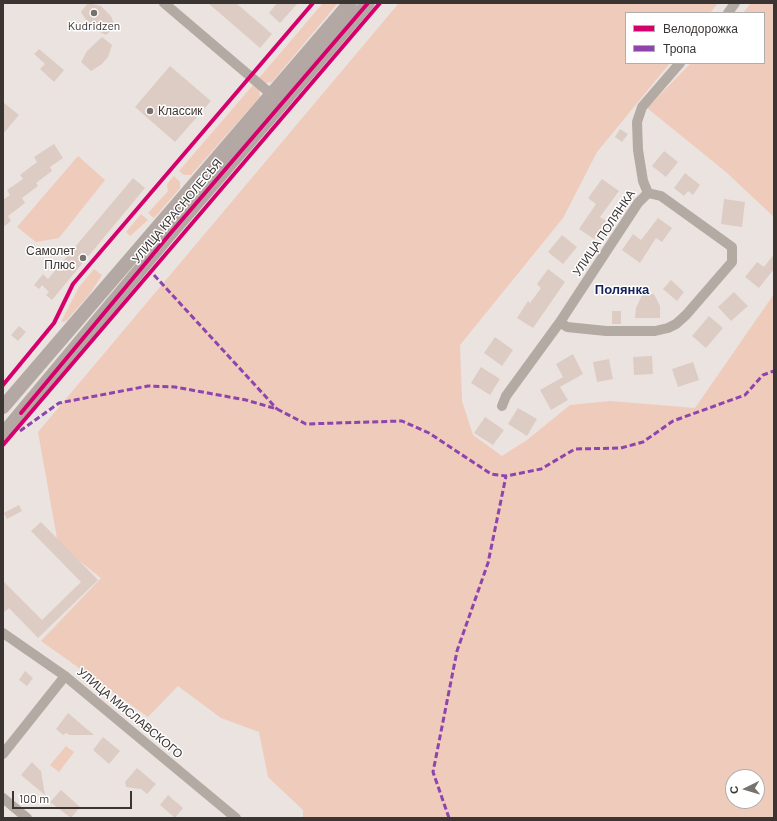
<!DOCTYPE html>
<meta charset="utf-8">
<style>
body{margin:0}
#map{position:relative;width:777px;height:821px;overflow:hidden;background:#ebe3e0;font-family:Barlow,sans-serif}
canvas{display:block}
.frame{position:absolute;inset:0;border:4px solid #3a3532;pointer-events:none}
.legend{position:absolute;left:625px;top:12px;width:140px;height:52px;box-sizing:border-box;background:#fff;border:1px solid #b0aead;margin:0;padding:5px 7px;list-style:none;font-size:12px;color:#3a3532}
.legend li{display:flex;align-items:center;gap:8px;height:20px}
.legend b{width:20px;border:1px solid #b0aead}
.north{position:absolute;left:725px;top:769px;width:40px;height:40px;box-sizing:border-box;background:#fff;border:1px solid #b0aead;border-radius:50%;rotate:265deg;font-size:11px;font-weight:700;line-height:16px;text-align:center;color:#3a3532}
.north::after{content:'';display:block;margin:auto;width:14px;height:18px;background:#78726f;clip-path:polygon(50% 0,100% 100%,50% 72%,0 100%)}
.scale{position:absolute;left:12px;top:791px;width:120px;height:18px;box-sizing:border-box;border:2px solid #3a3532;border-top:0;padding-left:5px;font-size:12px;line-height:14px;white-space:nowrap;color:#3a3532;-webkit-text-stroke:3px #fff;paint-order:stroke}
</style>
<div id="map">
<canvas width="777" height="821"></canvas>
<div class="frame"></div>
<ul class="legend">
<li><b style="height:5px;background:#d6006c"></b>Велодорожка</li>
<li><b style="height:5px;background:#8e44ad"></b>Тропа</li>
</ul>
<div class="north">С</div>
<div class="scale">100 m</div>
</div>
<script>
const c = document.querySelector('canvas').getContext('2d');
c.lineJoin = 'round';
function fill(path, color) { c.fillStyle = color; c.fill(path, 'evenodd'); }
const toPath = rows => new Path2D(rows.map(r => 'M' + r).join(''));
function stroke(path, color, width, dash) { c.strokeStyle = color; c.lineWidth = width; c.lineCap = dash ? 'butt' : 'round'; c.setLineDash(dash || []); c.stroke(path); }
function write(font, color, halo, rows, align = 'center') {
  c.font = font + ' Barlow,sans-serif'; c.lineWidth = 3; c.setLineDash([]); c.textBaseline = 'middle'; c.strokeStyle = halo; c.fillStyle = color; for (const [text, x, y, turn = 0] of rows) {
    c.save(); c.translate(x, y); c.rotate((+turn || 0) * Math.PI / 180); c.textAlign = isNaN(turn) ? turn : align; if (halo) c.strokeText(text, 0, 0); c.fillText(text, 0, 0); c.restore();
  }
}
const green = toPath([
 [323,3,338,3,272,82,265,83,259,78],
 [399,3,718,3,710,13,626,13,626,63,670,63,597,152,563,218,460,345,462,401,473,435,502,456,527,440,570,405,610,401,695,408,774,294,774,818,303,818,303,810,268,777,259,732,221,718,178,686,148,717,41,641,101,578,58,544,38,432],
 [733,777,757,777,757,801,733,801],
 [751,3,774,3,774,217,726,172,647,108,691,63,764,63,764,13,743,13],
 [253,85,259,90,260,97,191,175,184,175,179,171],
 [78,156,105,180,59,238,36,242,17,227],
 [174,176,180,182,180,188,154,218,148,213,168,191,167,184],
 [141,214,148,220,130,236,126,232],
 [94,269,102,275,89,295,66,321,61,322,79,287],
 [66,746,74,752,59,772,50,765]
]);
const building = toPath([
 [88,3,101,6,111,16,115,27,106,35,96,30,88,23,81,12],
 [208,3,236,3,272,34,260,48],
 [277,3,298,3,280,23,269,13],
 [102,37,112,45,108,57,102,64,91,71,81,62,87,51],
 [39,49,64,70,54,82,40,69,45,64,34,54],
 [170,66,211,101,175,142,135,107],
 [3,102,19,115,3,134],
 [620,129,628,134,622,142,615,137],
 [54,144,63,158,50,167,52,171,36,183,38,186,22,198,25,203,8,216,11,221,3,227,3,200,10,195,7,190,23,179,20,175,37,162,34,157],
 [664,151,678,162,666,177,652,166],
 [685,173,700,185,693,195,688,191,684,196,674,188],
 [133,178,145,188,52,300,46,295,49,292,42,285,39,289,34,285,43,274,48,279],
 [602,179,619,191,600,217,606,221,594,239,579,229,596,204,588,198],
 [724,199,745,202,742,227,721,224],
 [658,218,672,228,662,242,656,238,640,263,622,250,633,234,641,240],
 [562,235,577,247,563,264,548,252],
 [774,254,774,269,759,288,745,277,757,262,764,267],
 [548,269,565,282,533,328,517,318,528,301,530,303,541,288,537,284],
 [671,280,684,292,677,301,663,289],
 [734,292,748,306,731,321,718,307],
 [654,294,660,306,660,318,635,318,636,308,642,295],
 [612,311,621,311,621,324,612,324],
 [709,316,723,328,706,348,692,336],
 [19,326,26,332,18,341,11,335],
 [495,337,513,350,502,366,484,353],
 [573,354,583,374,560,387,568,400,551,410,540,390,563,377,556,364],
 [652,356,653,374,634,375,633,357],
 [609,359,613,379,597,382,593,362],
 [693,362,699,380,678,387,672,369],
 [481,367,500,379,490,395,471,383],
 [518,408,537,419,527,436,508,424],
 [485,417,504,430,493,445,474,433],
 [19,505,22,511,7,519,4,513],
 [41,522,98,580,38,638,9,608,3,613,3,581,42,620,81,582,31,531],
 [25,671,33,678,27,686,19,680],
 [68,713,94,735,70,735,66,733,63,735,56,729],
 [103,737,120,751,109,764,93,750],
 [32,762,41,771,45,795,21,775],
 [137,768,156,784,147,794,141,789,126,787,125,782],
 [61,790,80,807,71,818,50,802],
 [168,795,183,808,175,818,160,805]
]);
const street = toPath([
 [164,3,271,94],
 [728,13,735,3],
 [560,322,567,327,606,331,655,331,668,328,676,324,686,315,732,262,732,247,661,196,648,193],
 [502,406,506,396,560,322,638,203,648,193,643,181,638,150,637,122,642,107,680,63],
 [3,633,65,676,236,818],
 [3,754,65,676],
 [3,798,27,818]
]);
const secondary = toPath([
 [3,407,350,3],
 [3,434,169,235,368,3]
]);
const quiet = toPath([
 [154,275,277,409],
 [20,431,59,403,148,386,175,387,246,400,277,409,306,424,402,421,429,433,491,474,506,476,541,469,575,449,621,448,643,442,673,421,745,395,763,375,774,371],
 [449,818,433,772,457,651,488,563,506,476]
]);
const cycleway = toPath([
 [3,385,54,323,73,284,313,3],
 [21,413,169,235,368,3],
 [3,445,380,3]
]);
const markers = [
 [94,13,4,"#78726f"],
 [150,111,4,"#78726f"],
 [83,258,4,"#78726f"]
];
const poiNames = [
 ["Kudridzen",94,26],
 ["Классик",158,111,"left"],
 ["Самолет",75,251,"right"],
 ["Плюс",75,265,"right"]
];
const streetNames = [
 ["УЛИЦА КРАСНОЛЕСЬЯ",177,211,-50],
 ["УЛИЦА ПОЛЯНКА",604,233,-56],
 ["УЛИЦА МИСЛАВСКОГО",130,713,40]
];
const neighbourhoodNames = [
 ["Полянка",622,290]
];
fill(green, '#eecbba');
fill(building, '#ddccc3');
stroke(street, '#b4aaa4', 10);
stroke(secondary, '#b4a8a4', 14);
stroke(quiet, '#8e44ad', 3, [6, 3]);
stroke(cycleway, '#d6006c', 4);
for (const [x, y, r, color] of markers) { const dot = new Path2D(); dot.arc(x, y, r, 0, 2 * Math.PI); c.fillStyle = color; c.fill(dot); stroke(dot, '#fff', 1.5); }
write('12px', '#3a3532', '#fff', poiNames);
write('12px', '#3a3532', '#fff', streetNames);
write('bold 13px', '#15235a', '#fff', neighbourhoodNames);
</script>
